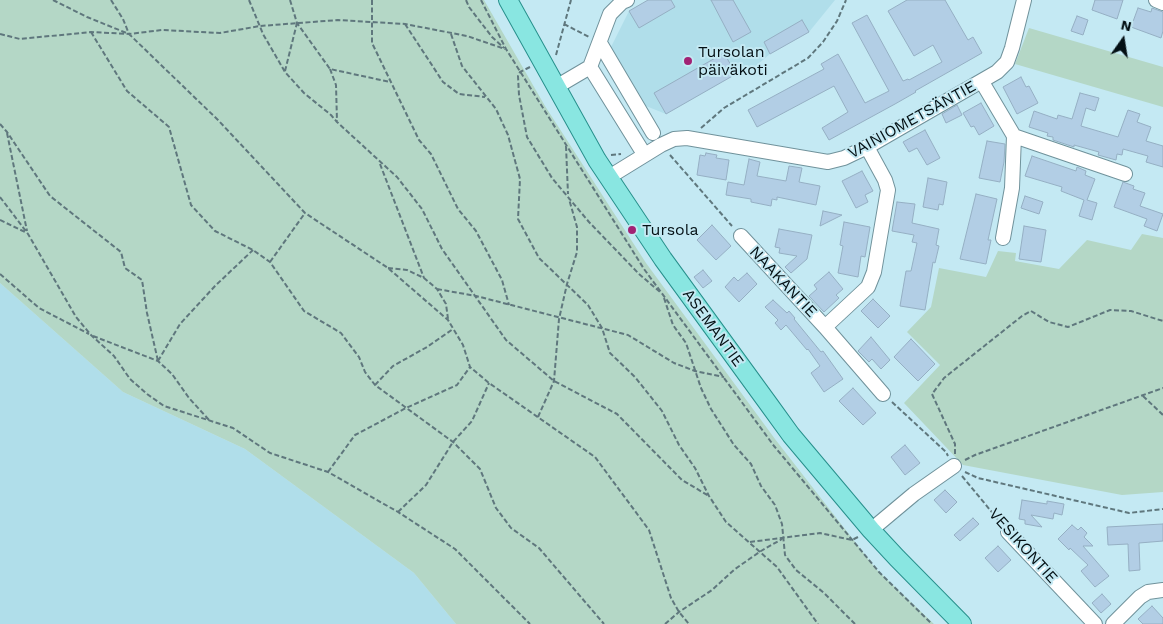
<!DOCTYPE html>
<meta charset="utf-8">
<style>
body{margin:0}
#map{position:relative;width:1163px;height:624px;overflow:hidden;background:#c4e9f3;font-family:"Work Sans",sans-serif}
canvas{display:block}
.north{position:absolute;left:1098px;top:15px;width:50px;height:50px;-webkit-text-stroke:4px #c4e9f3;paint-order:stroke;rotate:13deg;font-size:14px;font-weight:700;line-height:20px;text-align:center;color:#041014}
.north::after{content:'';display:block;margin:auto;width:18px;height:22px;background:#041014;clip-path:polygon(50% 0,100% 100%,50% 72%,0 100%)}
</style>
<div id="map">
<canvas width="1163" height="624"></canvas>
<div class="north">N</div>
</div>
<script>
const c = document.querySelector('canvas').getContext('2d');
c.lineJoin = 'round';
function fill(path, color) { c.fillStyle = color; c.fill(path, 'evenodd'); }
const toPath = rows => new Path2D(rows.map(r => 'M' + r).join(''));
function stroke(path, color, width, dash) { c.strokeStyle = color; c.lineWidth = width; c.lineCap = dash ? 'butt' : 'round'; c.setLineDash(dash || []); c.stroke(path); }
function write(font, color, halo, rows, align = 'center') {
  c.font = font + ' "Work Sans",sans-serif'; c.lineWidth = 4; c.setLineDash([]); c.textBaseline = 'middle'; c.strokeStyle = halo; c.fillStyle = color; for (const [text, x, y, turn = 0] of rows) {
    c.save(); c.translate(x, y); c.rotate((+turn || 0) * Math.PI / 180); c.textAlign = isNaN(turn) ? turn : align; if (halo) c.strokeText(text, 0, 0); c.fillText(text, 0, 0); c.restore();
  }
}
const built = toPath([
 [648,0,835,0,809,32,770,54,752,69,736,74,666,114,641,104,609,51,629,11],
 [0,283,123,392,245,449,414,573,456,624,0,624]
]);
const green = toPath([
 [0,0,484,0,545,106,646,263,775,439,876,569,934,624,456,624,414,573,245,449,123,392,0,283],
 [1029,28,1163,67,1163,107,1015,64],
 [1142,234,1163,238,1163,492,1122,495,963,465,904,403,940,365,907,332,931,307,939,268,986,277,998,251,1016,253,1015,261,1059,269,1087,240,1131,250]
]);
const building = toPath([
 [648,0,671,0,675,7,639,28,629,11,648,0],
 [711,0,733,0,751,32,733,42,711,0],
 [907,0,945,0,968,40,973,37,982,53,915,91,916,92,895,104,829,140,822,128,848,112,834,86,757,127,748,110,824,69,821,64,838,54,865,103,889,91,852,23,867,15,903,81,908,79,909,80,942,62,933,45,914,56,888,11,907,0],
 [1095,0,1123,0,1117,19,1092,10,1095,0],
 [1138,8,1151,12,1152,8,1163,12,1163,31,1161,38,1131,27,1138,8],
 [1077,16,1088,20,1083,35,1071,31,1077,16],
 [802,20,809,32,770,54,764,42,802,20],
 [724,53,736,74,666,114,654,93,724,53],
 [1021,77,1026,87,1029,86,1038,103,1017,114,1003,87,1021,77],
 [1080,93,1099,98,1095,111,1086,108,1081,126,1118,137,1128,110,1140,114,1137,122,1151,127,1146,141,1163,146,1163,167,1146,162,1148,156,1123,149,1122,155,1117,154,1116,160,1098,155,1099,152,1074,145,1074,147,1053,140,1053,137,1047,136,1048,133,1029,127,1034,111,1057,119,1058,115,1072,119,1080,93],
 [981,103,994,126,979,135,974,126,971,127,963,113,981,103],
 [957,105,962,115,946,123,942,114,957,105],
 [925,130,940,158,927,165,917,148,909,152,903,142,925,130],
 [987,141,1005,144,1004,162,1000,182,979,178,987,141],
 [706,153,717,155,716,158,729,160,726,180,697,175,700,155,705,156,706,153],
 [1032,156,1076,171,1077,167,1086,171,1085,175,1095,179,1087,200,1097,203,1092,220,1079,216,1084,200,1061,191,1062,187,1025,176,1032,156],
 [749,159,760,162,757,176,786,181,789,166,802,168,799,182,820,186,816,205,777,197,777,200,772,199,771,206,751,202,751,199,726,195,728,182,744,185,749,159],
 [862,171,873,191,865,195,868,202,856,208,842,181,862,171],
 [928,178,947,182,943,205,939,204,938,210,923,207,928,178],
 [1123,182,1134,186,1133,189,1145,193,1140,206,1163,214,1157,231,1144,226,1147,219,1114,207,1123,182],
 [976,194,997,199,988,240,991,240,986,264,960,259,976,194],
 [1025,196,1043,202,1039,214,1021,208,1025,196],
 [897,202,915,204,912,223,939,229,936,245,939,246,935,263,933,262,925,310,900,306,906,271,911,271,917,243,912,242,914,235,892,231,897,202],
 [823,211,842,215,820,226,823,211],
 [844,222,870,227,865,257,861,256,858,277,838,273,843,246,840,245,844,222],
 [712,225,731,246,716,260,697,240,712,225],
 [1024,226,1046,230,1041,262,1019,259,1024,226],
 [779,229,812,235,807,259,791,273,785,267,797,256,779,253,780,248,775,247,779,229],
 [703,270,712,281,703,288,694,277,703,270],
 [829,272,843,289,836,295,839,298,824,312,809,296,817,289,814,285,829,272],
 [747,273,757,284,739,302,725,287,734,277,738,281,747,273],
 [873,299,890,316,878,328,861,311,873,299],
 [773,300,787,313,789,311,795,318,794,319,821,352,823,351,843,379,824,392,811,373,820,366,808,349,807,350,786,325,781,330,775,323,778,320,765,307,773,300],
 [871,337,890,360,881,369,872,359,869,362,858,351,871,337],
 [911,339,935,364,918,381,894,357,911,339],
 [853,388,876,413,863,425,839,401,853,388],
 [905,445,920,463,905,475,891,457,905,445],
 [945,490,957,502,946,513,934,500,945,490],
 [1022,500,1047,504,1047,501,1064,504,1062,515,1054,513,1053,519,1031,515,1042,527,1025,524,1025,520,1019,519,1022,500],
 [973,518,979,524,960,541,954,535,973,518],
 [1163,524,1163,541,1139,543,1140,570,1129,571,1128,544,1108,545,1107,527,1163,524],
 [1072,525,1078,530,1081,527,1087,533,1084,537,1093,546,1083,546,1109,576,1095,587,1081,571,1088,565,1070,548,1069,550,1058,539,1072,525],
 [998,546,1011,560,998,572,985,558,998,546],
 [1102,594,1111,604,1101,613,1092,603,1102,594],
 [1152,606,1163,618,1163,624,1143,624,1138,619,1152,606]
]);
const path = toPath([
 [53,0,87,17,129,34,218,120,305,213,388,268,448,320,463,345,470,367,489,383,595,457,649,530,671,598,679,612,689,624],
 [111,0,123,19,129,34],
 [249,0,263,34,285,72,304,93,331,115,337,122,397,177,422,209,442,249,506,340,554,381,617,414,682,480,709,496],
 [290,0,297,23,330,69,390,82],
 [372,0,372,43,419,140,431,154,458,209,476,231,502,280,509,305],
 [466,0,469,7,492,37,504,48],
 [481,0,506,49,644,269,774,446,879,572,932,624],
 [405,24,443,82,459,94,485,97],
 [564,24,589,37],
 [91,32,127,91,169,127,191,205,215,231,253,250,270,262,304,311,341,333,359,357,365,372,375,385,453,442,480,469,496,508,511,528,539,548,604,624],
 [0,34,20,39,91,32,129,34,162,30,220,33,260,26,338,20,405,24,467,36,505,49],
 [451,34,462,66,496,109,508,135,520,179,518,219,539,258,588,305,602,328,610,353,635,377,662,411,679,445,695,468,709,496,726,522,777,567,818,624],
 [556,55,571,0],
 [530,67,520,72,518,76,519,95,527,137,552,178,589,222,639,274,660,292],
 [330,69,336,85,337,121],
 [285,71,297,23],
 [0,124,7,132,50,196,121,252,125,268,142,280,147,313,158,361],
 [701,128,724,108,808,58,823,42,837,21,846,0],
 [7,133,27,231],
 [566,146,568,194],
 [611,155,621,154],
 [670,155,732,226],
 [380,164,424,278],
 [0,197,28,234,76,317,91,335,114,356,130,379,147,394,164,406,233,428,270,453,328,472,398,512,455,549,530,624],
 [0,220,27,233],
 [270,262,305,213],
 [388,268,407,270,424,278,437,289,446,304,448,319],
 [0,274,39,308,89,334],
 [437,289,476,296,628,335,674,363,695,371,724,377],
 [664,298,673,325,686,343,701,388,711,409,734,445,751,464,761,486,775,505,782,524,785,555,796,570,824,593,855,624],
 [93,336,158,361,172,374,189,398,209,420],
 [158,361,180,324,215,286,253,250],
 [375,385,393,366,427,347,453,329],
 [1143,396,1163,415],
 [892,402,946,452,948,456],
 [538,417,554,381,559,319,567,284,577,252,577,227,569,199],
 [955,454,955,444,932,394,944,378,1022,316,1031,311,1049,322,1068,327,1110,310,1131,311,1163,321],
 [965,460,975,455,1163,388],
 [328,472,355,435,406,408,457,385,470,367],
 [965,472,978,478,1129,513,1163,509],
 [962,476,1000,522],
 [398,512,426,485,453,442,472,421,489,383],
 [750,542,820,533,852,540,858,537],
 [665,624,679,612,712,590,735,569,761,551,782,539]
]);
const minor = toPath([
 [1156,0,1163,3],
 [600,43,653,133],
 [590,67,644,154],
 [982,82,1014,136,1012,188,1003,238],
 [556,87,590,67,610,14,622,2,627,0],
 [1014,136,1125,174],
 [609,177,661,145,674,139,687,138,828,162,844,158,867,147,997,72,1007,62,1012,48,1024,0],
 [741,236,825,327,883,394],
 [825,327,868,287,874,272,888,190,885,180,867,147],
 [871,530,914,494,954,466],
 [1008,532,1095,624],
 [1113,624,1140,597,1148,592,1163,590]
]);
const major = toPath([
 [508,0,597,160,663,259,770,406,791,435,871,530,897,558,962,624]
]);
const markers = [
 [688,61,5,"#a12274"],
 [632,230,5,"#a12274"]
];
const poiNames = [
 ["Tursolan",698,52],
 ["päiväkoti",698,70],
 ["Tursola",642,230]
];
const streetNames = [
 ["VAINIOMETSÄNTIE",912,120,-29],
 ["NAAKANTIE",783,282,47],
 ["ASEMANTIE",713,328,54],
 ["VESIKONTIE",1023,546,48]
];
fill(built, '#b0deea');
fill(green, '#b4d7c6');
fill(building, '#b2cee5');
stroke(building, '#95afc3', 1);
stroke(minor, '#70929b', 16);
stroke(major, '#27908c', 20);
stroke(path, '#5f777d', 2, [5, 2.5]);
stroke(minor, '#fff', 14);
stroke(major, '#89e6e1', 18);
for (const [x, y, r, color] of markers) { const dot = new Path2D(); dot.arc(x, y, r, 0, 2 * Math.PI); c.fillStyle = color; c.fill(dot); stroke(dot, '#c4e9f3', 2); }
write('16px', '#041014', '#c4e9f3', poiNames, 'left');
write('16px', '#041014', '#c4e9f3', streetNames);
</script>
